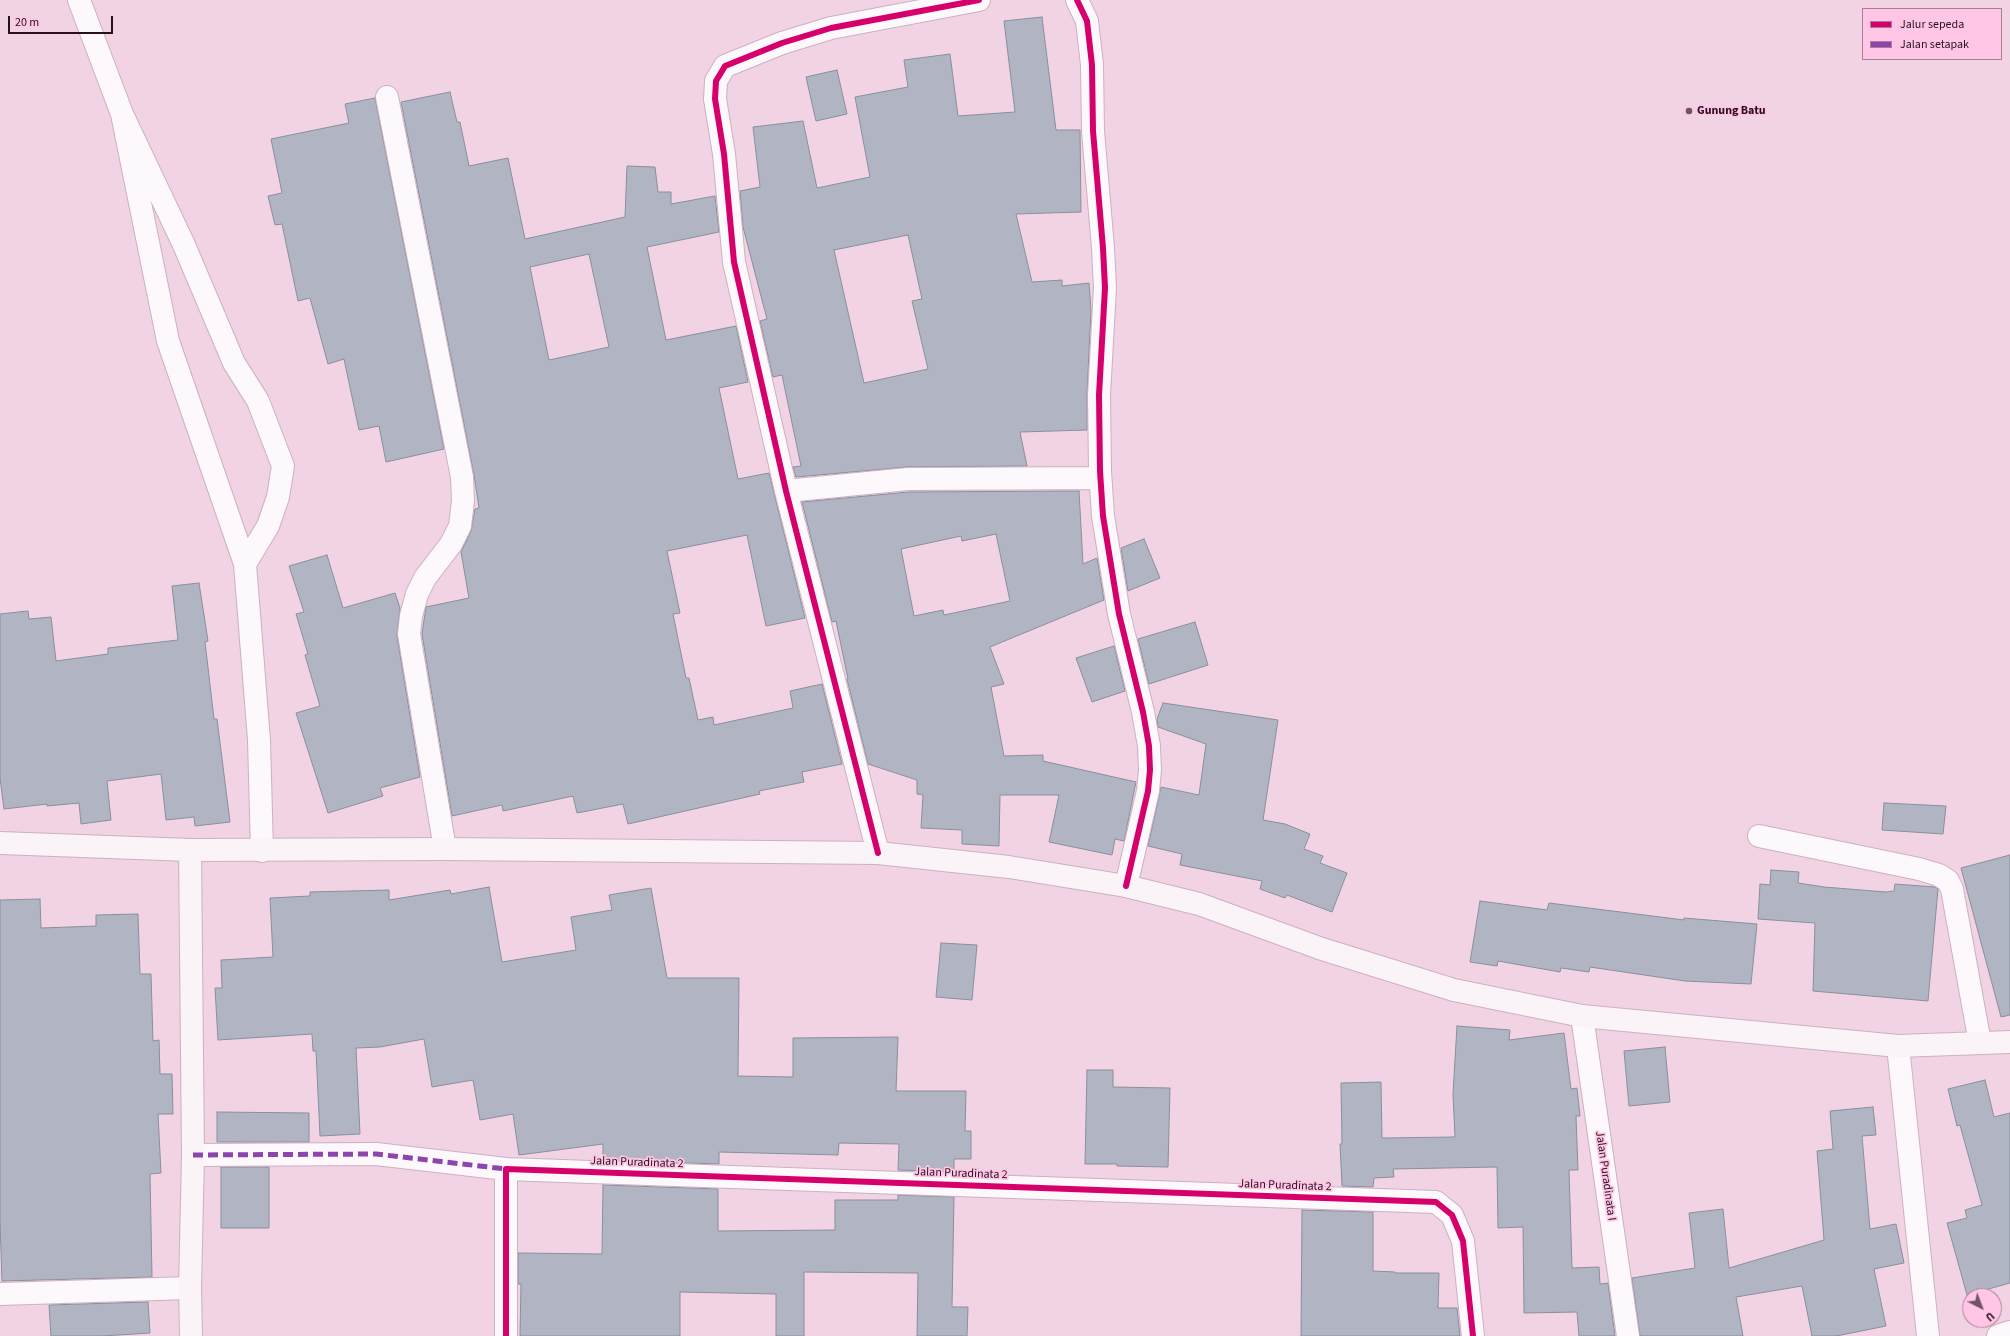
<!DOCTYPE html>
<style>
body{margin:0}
#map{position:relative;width:2010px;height:1336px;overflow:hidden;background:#f2d3e4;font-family:"Source Sans 3",sans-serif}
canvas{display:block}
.legend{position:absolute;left:1862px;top:8px;width:140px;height:52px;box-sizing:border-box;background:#ffc6e5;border:1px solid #a97d96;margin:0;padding:5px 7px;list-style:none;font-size:12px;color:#29101f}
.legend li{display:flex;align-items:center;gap:8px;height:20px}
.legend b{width:20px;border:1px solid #a97d96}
.north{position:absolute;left:1962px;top:1288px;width:40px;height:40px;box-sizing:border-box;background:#ffc6e5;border:1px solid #a97d96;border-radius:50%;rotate:138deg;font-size:11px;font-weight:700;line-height:16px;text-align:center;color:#29101f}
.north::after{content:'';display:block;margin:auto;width:14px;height:18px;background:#6f5464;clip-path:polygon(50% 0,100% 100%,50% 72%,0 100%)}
.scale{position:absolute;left:8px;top:16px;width:105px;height:18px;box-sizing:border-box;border:2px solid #29101f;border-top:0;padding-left:5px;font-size:12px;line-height:14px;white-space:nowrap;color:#29101f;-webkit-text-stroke:3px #ffc6e5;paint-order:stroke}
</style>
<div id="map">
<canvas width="2010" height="1336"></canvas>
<ul class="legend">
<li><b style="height:5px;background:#d6006c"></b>Jalur sepeda</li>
<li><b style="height:5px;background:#8e44ad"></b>Jalan setapak</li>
</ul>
<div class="north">U</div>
<div class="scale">20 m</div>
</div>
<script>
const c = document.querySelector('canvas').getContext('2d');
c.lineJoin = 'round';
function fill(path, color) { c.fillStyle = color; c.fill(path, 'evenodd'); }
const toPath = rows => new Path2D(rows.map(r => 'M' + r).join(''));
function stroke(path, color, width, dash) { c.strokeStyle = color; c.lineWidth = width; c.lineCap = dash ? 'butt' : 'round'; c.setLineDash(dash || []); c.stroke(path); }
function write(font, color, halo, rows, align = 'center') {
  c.font = font + ' "Source Sans 3",sans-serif'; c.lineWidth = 3.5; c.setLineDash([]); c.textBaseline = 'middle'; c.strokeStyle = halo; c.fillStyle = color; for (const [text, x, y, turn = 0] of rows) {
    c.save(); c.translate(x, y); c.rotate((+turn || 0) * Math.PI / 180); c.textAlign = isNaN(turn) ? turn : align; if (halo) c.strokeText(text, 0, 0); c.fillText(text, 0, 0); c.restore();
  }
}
const building = toPath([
 [1042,17,1056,130,1080,130,1081,212,1016,214,1032,282,1062,280,1062,286,1089,283,1091,310,1087,394,1087,430,1020,432,1027,466,907,467,796,477,793,467,801,466,782,375,773,377,760,321,767,319,743,227,740,191,760,187,753,127,803,121,817,188,870,177,855,97,908,87,904,60,950,54,958,116,1015,112,1004,21,1042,17],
 [908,235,922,299,912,301,928,369,864,383,834,250,908,235],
 [837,70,847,114,816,121,806,77,837,70],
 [450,92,457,122,460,122,469,166,508,158,525,239,625,217,627,166,655,167,658,192,671,192,671,204,715,196,719,232,647,247,666,340,736,326,748,382,719,388,738,479,769,473,805,618,766,626,747,535,667,551,680,613,673,614,686,678,689,678,698,720,713,717,714,725,793,708,790,691,822,684,842,764,802,772,804,782,759,791,760,794,628,824,623,804,577,813,573,796,503,811,502,805,452,816,422,634,426,607,469,598,461,552,471,531,475,509,479,508,474,475,401,102,450,92],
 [589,254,609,347,549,360,530,267,589,254],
 [375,98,444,449,386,462,379,426,359,430,344,359,328,364,310,298,298,301,282,224,275,225,268,196,282,193,271,139,349,123,345,104,375,98],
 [1079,491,1083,564,1097,558,1104,600,990,647,1004,684,991,687,1004,756,1043,755,1043,761,1136,782,1124,841,1115,839,1112,855,1049,842,1059,795,1000,795,999,846,962,844,962,830,921,828,923,795,917,794,917,780,868,764,847,679,848,679,836,621,832,622,802,502,909,492,1079,491],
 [996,534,1010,601,944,615,943,610,914,616,901,549,961,536,962,541,996,534],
 [1144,539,1160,578,1128,591,1121,548,1144,539],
 [327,555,343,608,395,593,400,608,397,636,420,777,380,788,383,796,328,813,296,713,320,706,305,655,308,654,296,614,304,612,289,566,327,555],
 [199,583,208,641,205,642,214,719,217,719,230,822,195,826,194,817,166,820,161,774,107,781,111,820,81,824,79,803,47,806,47,804,4,809,0,778,0,614,28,611,29,619,51,617,56,661,108,654,108,648,178,640,172,586,199,583],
 [1195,622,1208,665,1149,684,1138,639,1195,622],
 [1114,646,1125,691,1092,702,1076,658,1114,646],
 [1163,703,1278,720,1263,820,1285,824,1310,834,1304,849,1323,856,1320,863,1347,873,1332,912,1287,895,1285,898,1260,889,1262,881,1180,865,1182,854,1148,846,1161,787,1199,795,1206,744,1158,727,1157,719,1163,703],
 [1884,803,1946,806,1943,834,1882,830,1884,803],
 [2010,855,2010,1015,2001,1017,1961,868,2010,855],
 [1771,870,1799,872,1798,883,1824,887,1886,892,1894,891,1895,884,1935,887,1938,889,1928,1001,1813,991,1815,923,1758,919,1760,884,1770,885,1771,870],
 [489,887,502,962,576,950,571,917,612,910,609,895,651,888,667,978,739,978,738,1076,793,1077,793,1038,898,1037,896,1091,966,1091,965,1131,971,1131,971,1159,954,1159,954,1172,898,1170,899,1144,839,1143,838,1155,719,1152,719,1164,603,1160,603,1144,519,1155,513,1114,480,1120,473,1080,432,1087,424,1039,380,1047,356,1048,360,1134,320,1136,316,1051,313,1051,312,1034,218,1040,215,988,222,988,221,960,273,957,270,898,310,896,310,892,389,890,389,900,450,890,451,894,489,887],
 [40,899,41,928,96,926,96,915,138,914,140,974,151,974,153,1041,159,1040,160,1074,172,1074,173,1114,158,1114,161,1173,150,1174,152,1277,2,1281,0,1223,0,900,40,899],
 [1480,901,1547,910,1549,903,1684,920,1684,918,1757,924,1751,984,1685,981,1590,967,1589,972,1561,968,1560,972,1498,961,1497,966,1470,962,1480,901],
 [941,943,977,945,972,1000,936,997,941,943],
 [1457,1026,1510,1030,1509,1040,1564,1033,1571,1089,1577,1088,1580,1116,1576,1116,1578,1170,1569,1170,1572,1268,1599,1267,1600,1284,1608,1283,1615,1336,1579,1336,1577,1312,1524,1313,1523,1227,1498,1228,1497,1167,1393,1169,1394,1177,1374,1178,1373,1187,1342,1186,1340,1144,1342,1144,1341,1083,1381,1082,1382,1138,1455,1137,1453,1094,1457,1026],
 [1665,1047,1670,1102,1629,1106,1624,1051,1665,1047],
 [1087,1070,1113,1070,1113,1087,1170,1088,1168,1167,1117,1166,1117,1164,1085,1164,1087,1070],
 [1985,1080,1994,1117,2010,1113,2010,1283,1967,1295,1947,1223,1967,1218,1965,1210,1982,1205,1960,1125,1957,1126,1948,1089,1985,1080],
 [1873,1107,1876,1135,1862,1136,1870,1229,1896,1224,1904,1263,1874,1269,1886,1326,1836,1336,1812,1336,1802,1286,1736,1297,1743,1336,1640,1336,1632,1278,1695,1268,1689,1213,1723,1209,1729,1268,1824,1240,1817,1151,1833,1149,1830,1111,1873,1107],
 [217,1112,309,1113,309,1142,217,1142,217,1112],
 [221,1167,269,1167,269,1228,221,1228,221,1167],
 [603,1185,718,1189,718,1231,835,1230,835,1200,898,1200,898,1195,954,1197,952,1307,968,1307,967,1336,917,1336,918,1273,804,1272,804,1336,776,1336,776,1294,680,1292,680,1336,520,1336,521,1284,518,1284,518,1253,602,1254,603,1185],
 [1302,1210,1373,1212,1373,1271,1395,1272,1395,1273,1439,1273,1438,1308,1457,1308,1460,1336,1301,1336,1302,1210],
 [148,1302,150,1333,102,1336,51,1336,49,1305,148,1302]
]);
const street = toPath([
 [79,0,122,114,184,245,234,363,258,401,283,466,278,497,268,526,245,564],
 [1077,0,1087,21,1092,65,1093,131,1103,248,1105,288,1099,395,1100,471,1103,516,1119,614,1143,712,1149,746,1150,770,1148,791,1126,886],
 [387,97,462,477,463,501,460,526,451,544,425,578,417,594,411,616,409,634,445,849],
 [122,114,168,341,245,564,259,740,262,851],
 [786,491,908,479,1100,478],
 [1759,836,1919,869,1939,875,1948,881,1952,889,1980,1043],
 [878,853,786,491,734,262,724,154,715,99,716,81,725,66,782,43,831,28,979,0],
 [1582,1016,1628,1336],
 [1898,1046,1928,1336],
 [193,1155,376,1154,506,1169],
 [0,1294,190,1288],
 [506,1336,506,1169,1436,1202,1452,1215,1463,1241,1473,1336],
 [1998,1336,2010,1332]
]);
const secondary = toPath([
 [0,843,190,850,445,849,878,853,1009,867,1126,886,1199,904,1322,949,1454,990,1582,1016,1898,1046,2010,1042],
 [190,850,193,1155,190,1288,191,1336]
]);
const quiet = toPath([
 [193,1155,376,1154,506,1169]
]);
const cycleway = toPath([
 [1077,0,1087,21,1092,65,1093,131,1103,248,1105,288,1099,395,1100,471,1103,516,1119,614,1143,712,1149,746,1150,770,1148,791,1126,886],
 [878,853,786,491,734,262,724,154,715,99,716,81,725,66,782,43,831,28,979,0],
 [506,1336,506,1169,1436,1202,1452,1215,1463,1241,1473,1336]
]);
const markers = [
 [1689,111,4,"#6f5464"]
];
const poiNames = [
 ["Gunung Batu",1697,111]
];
const streetNames = [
 ["Jalan Puradinata 2",637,1163,2],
 ["Jalan Puradinata 2",961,1174,2],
 ["Jalan Puradinata I",1605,1176,82],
 ["Jalan Puradinata 2",1285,1186,2]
];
fill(building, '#b1b5c3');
stroke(building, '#888f9c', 1);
stroke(street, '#ccb1c0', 24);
stroke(secondary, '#ccb1c0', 24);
stroke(street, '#fdf8fb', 22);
stroke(secondary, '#faf3f8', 22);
stroke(quiet, '#8e44ad', 5, [10, 5]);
stroke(cycleway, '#d6006c', 6);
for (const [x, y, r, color] of markers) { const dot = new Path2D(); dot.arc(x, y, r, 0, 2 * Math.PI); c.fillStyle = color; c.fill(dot); stroke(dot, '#ffc6e5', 1.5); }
write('bold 12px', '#29101f', '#ffc6e5', poiNames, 'left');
write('12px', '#29101f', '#ffc6e5', streetNames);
</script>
